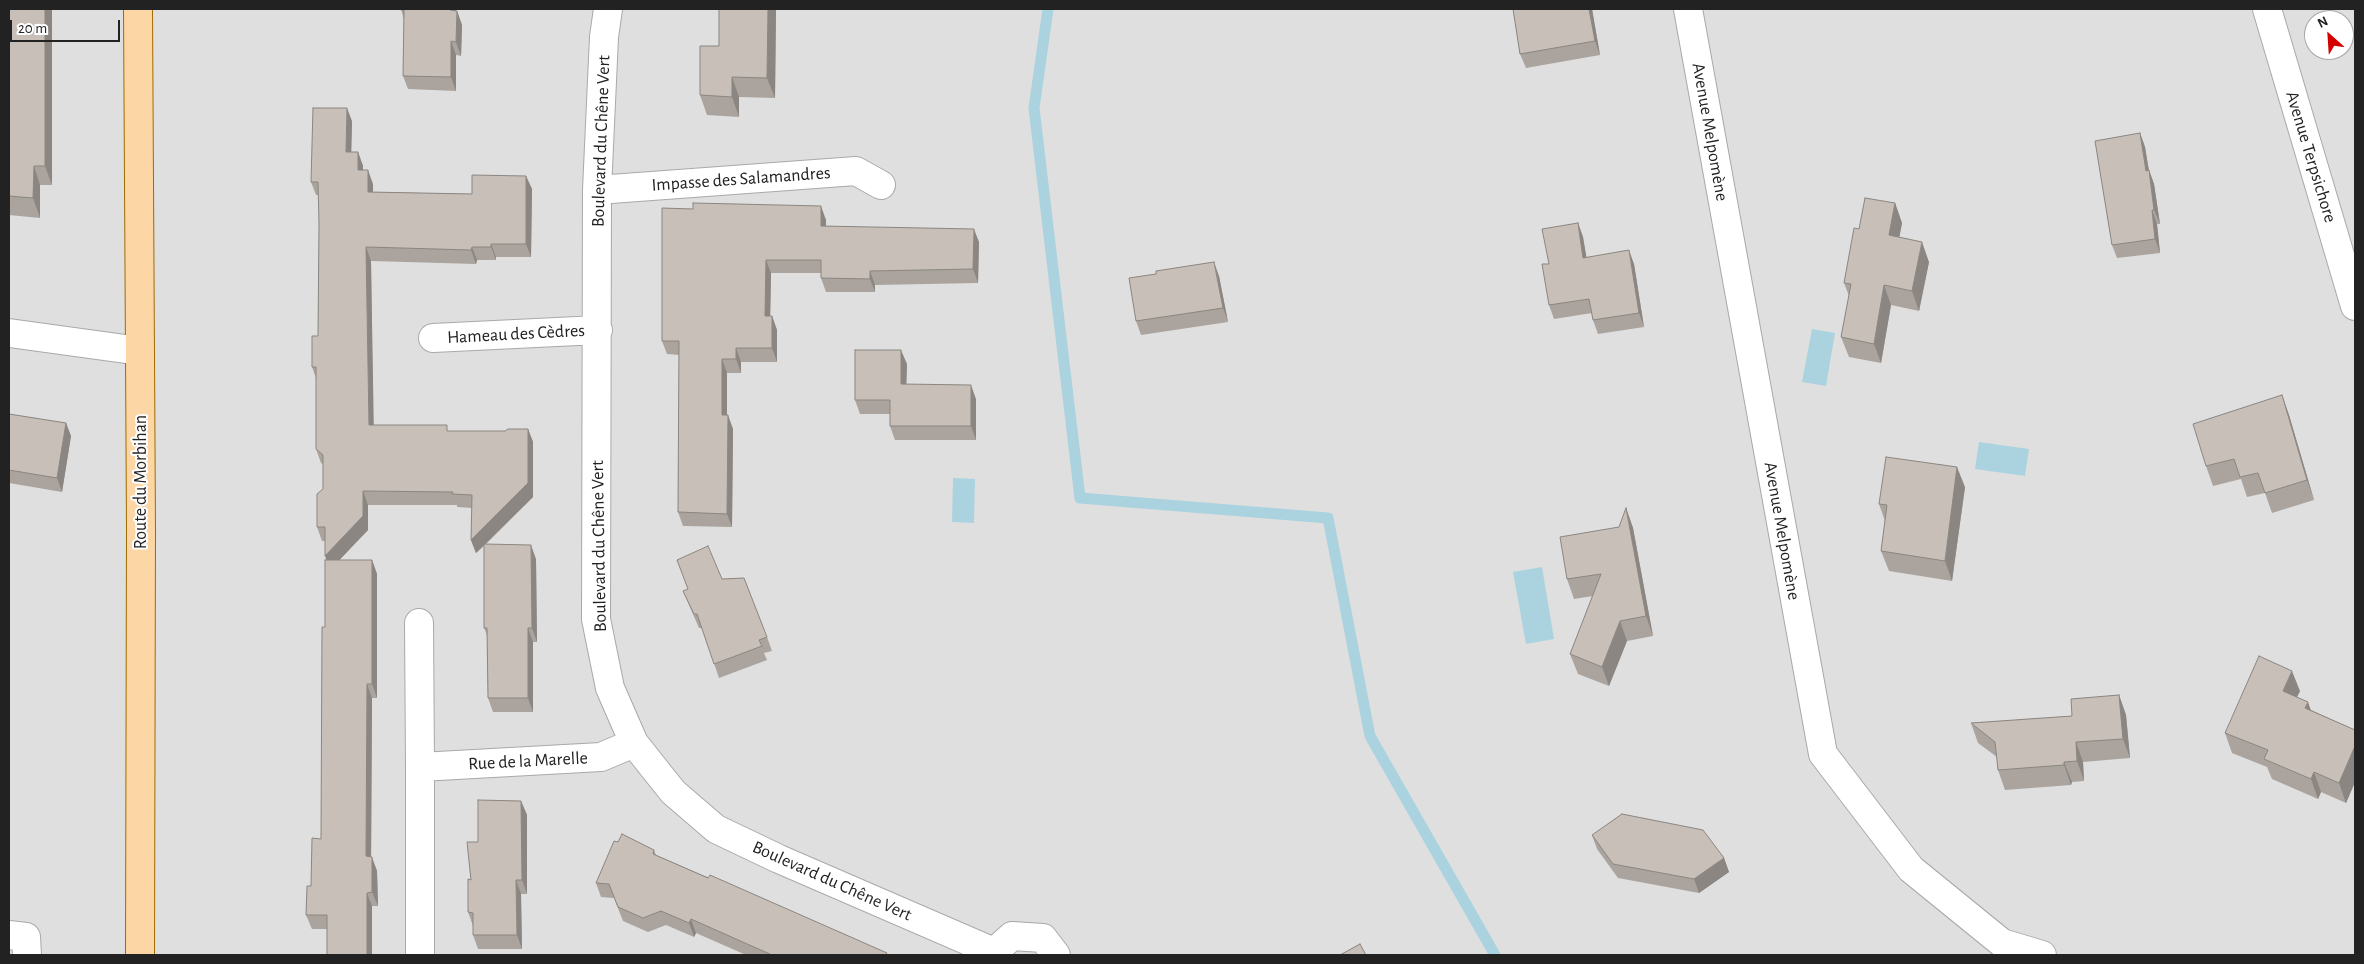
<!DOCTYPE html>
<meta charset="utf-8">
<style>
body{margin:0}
#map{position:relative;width:2364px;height:964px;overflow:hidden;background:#f2efe9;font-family:"Alegreya Sans",sans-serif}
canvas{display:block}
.frame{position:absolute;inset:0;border:10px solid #222;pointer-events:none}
.north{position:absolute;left:2304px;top:10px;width:50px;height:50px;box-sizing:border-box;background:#fff;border:1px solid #a7a7a7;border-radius:50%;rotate:334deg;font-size:14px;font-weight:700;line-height:20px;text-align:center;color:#222}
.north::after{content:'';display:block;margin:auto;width:18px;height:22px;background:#d40000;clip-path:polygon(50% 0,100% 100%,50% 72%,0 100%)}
.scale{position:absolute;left:10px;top:20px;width:110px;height:22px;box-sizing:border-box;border:2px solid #222;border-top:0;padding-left:6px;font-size:15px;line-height:18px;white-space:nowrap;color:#222;-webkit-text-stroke:4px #fff;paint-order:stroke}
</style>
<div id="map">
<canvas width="2364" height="964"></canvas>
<div class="frame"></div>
<div class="north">N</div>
<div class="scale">20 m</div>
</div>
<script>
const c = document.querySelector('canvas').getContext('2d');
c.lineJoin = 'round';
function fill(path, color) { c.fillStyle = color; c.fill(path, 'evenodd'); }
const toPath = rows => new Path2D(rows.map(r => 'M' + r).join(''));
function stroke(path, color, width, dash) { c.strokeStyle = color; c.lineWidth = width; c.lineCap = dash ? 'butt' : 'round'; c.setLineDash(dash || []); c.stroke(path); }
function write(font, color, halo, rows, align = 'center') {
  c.font = font + ' "Alegreya Sans",sans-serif'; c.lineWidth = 4; c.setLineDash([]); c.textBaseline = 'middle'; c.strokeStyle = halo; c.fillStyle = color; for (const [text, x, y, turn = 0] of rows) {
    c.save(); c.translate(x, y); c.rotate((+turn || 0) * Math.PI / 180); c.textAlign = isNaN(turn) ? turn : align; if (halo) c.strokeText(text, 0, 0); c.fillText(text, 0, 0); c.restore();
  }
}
const residential = toPath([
 [9,9,2355,9,2355,955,9,955],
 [2314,20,2344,20,2344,50,2314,50]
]);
const water = toPath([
 [1812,329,1835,333,1826,386,1802,382],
 [1979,442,2029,449,2025,476,1975,469],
 [953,478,975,479,974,523,952,522],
 [1542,567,1554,639,1526,644,1513,572]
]);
const stream = toPath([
 [1048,9,1034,108,1080,498,1328,518,1370,736,1495,955]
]);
const minor = toPath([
 [608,9,604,37,597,190,596,619,610,688,634,743,673,792,716,829,779,859,994,952],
 [1688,9,1823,754,1911,869,2002,943,2042,955],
 [2267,9,2355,306],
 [597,190,856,171,881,185],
 [9,333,140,351],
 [433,338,598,330],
 [419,623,420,767],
 [9,935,26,937,27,955],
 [420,955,420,767,601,757,634,743],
 [995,955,994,952,1012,936,1043,938,1056,955]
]);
const major = toPath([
 [138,9,141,530,140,955]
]);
const wall = toPath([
 [9,9,52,185,40,185,40,218,9,215],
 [401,9,456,9,456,11,457,11,462,25,461,56,456,55,456,91,408,89,403,76,404,20],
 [719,9,776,9,775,98,739,97,739,117,707,115,700,95,719,46],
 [1513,9,1592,9,1600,55,1526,68,1520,54],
 [1836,9,1847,9,1837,10],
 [352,121,351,152,358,152,363,166,363,170,373,184,373,192,472,194,526,176,532,189,531,257,496,257,496,260,477,260,476,264,371,261,373,425,449,431,505,431,528,429,533,442,533,497,486,544,536,559,537,642,533,642,533,712,493,712,488,698,487,635,484,628,484,546,476,553,471,540,472,508,457,507,457,505,368,505,368,530,339,560,372,560,377,574,377,698,372,698,371,857,377,871,378,906,372,906,372,955,327,955,327,929,312,929,306,915,321,839,327,560,325,541,322,541,317,527,323,489,323,464,321,463,316,449,316,378,312,367,318,336,319,224,319,195,316,195,311,182],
 [2140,133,2145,147,2149,170,2154,184,2160,224,2157,224,2160,253,2117,258,2112,245],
 [1895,203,1902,223,1899,237,1929,262,1919,311,1891,305,1881,363,1849,357,1841,337,1849,296,1844,283,1859,229],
 [662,208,826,220,826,226,979,242,978,283,875,285,875,292,826,292,821,278,821,273,771,273,770,316,772,316,777,330,777,362,741,362,741,373,727,373,727,415,733,429,732,527,683,526,678,512,679,355,667,354,662,341],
 [1578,223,1583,237,1586,257,1634,264,1644,327,1598,334,1593,320,1592,313,1554,319,1549,305,1549,264],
 [1219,276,1228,322,1141,335,1136,321],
 [907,364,906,384,976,399,976,440,895,440,890,426,890,414,860,414,855,400],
 [2282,395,2289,415,2314,500,2272,513,2265,493,2247,497,2241,479,2213,486,2206,466],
 [9,414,66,423,71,436,62,492,9,483],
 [1965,487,1952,581,1889,571,1881,551,1885,521,1879,504],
 [1626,508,1633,528,1653,636,1627,641,1609,686,1578,674,1570,654,1593,596,1574,599,1567,579,1619,527],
 [722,579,767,637,772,651,764,653,767,660,719,678,702,628,699,628,683,591],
 [2300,691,2297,697,2311,710,2355,730,2355,782,2346,803,2321,792,2318,799,2272,779,2267,767,2232,753,2225,733],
 [2119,695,2126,715,2130,758,2083,762,2084,781,2072,782,2071,785,2005,790,1998,770,1997,757,1978,743,1971,723,2072,716],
 [521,801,527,815,527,894,521,894,522,949,478,949,473,935,473,926,468,912,478,842],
 [1592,835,1724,858,1729,872,1699,893,1618,878,1597,849],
 [654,850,656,855,888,955,746,955,696,933,694,937,666,925,648,932,623,921,614,898,601,897,596,883]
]);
const shadedWall = toPath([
 [45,9,52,9,52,185,45,166],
 [450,9,456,9,455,24,450,10],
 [768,9,776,9,775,98,767,78],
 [1589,9,1592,9,1600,55,1595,41],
 [457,11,462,25,461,56,456,42],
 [451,41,456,55,456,91,451,77],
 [732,77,739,97,739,117,732,97],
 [347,108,352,121,351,166,346,152],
 [2140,133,2145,147,2151,185,2146,171],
 [358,152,363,166,363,184,358,170],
 [34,166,40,185,40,218,33,198],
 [368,170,373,184,373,205,368,192],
 [2149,170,2154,184,2160,224,2154,210],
 [526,176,532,189,531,257,526,244],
 [1895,203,1902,223,1896,255,1889,235],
 [821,206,826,220,826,240,821,226],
 [2152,210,2157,224,2160,253,2155,239],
 [1578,223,1583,237,1589,272,1583,258],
 [974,229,979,242,978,283,973,269],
 [1922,242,1929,262,1919,311,1912,291],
 [491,244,496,257,496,260,491,247],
 [366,247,371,261,374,439,369,425],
 [472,247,477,260,476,264,471,250],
 [1629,250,1634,264,1644,327,1639,313],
 [766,260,771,273,770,330,765,316],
 [1214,262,1219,276,1228,322,1223,308],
 [870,271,875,285,875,292,870,279],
 [1884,285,1891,305,1881,363,1874,344],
 [772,316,777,330,777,362,772,348],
 [736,348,741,362,741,373,736,359],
 [901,350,907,364,906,398,901,384],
 [722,359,727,373,727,429,722,415],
 [971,385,976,399,976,440,971,426],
 [2282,395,2289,415,2314,500,2307,480],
 [728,415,733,429,732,527,727,514],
 [66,423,71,436,62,492,57,478],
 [528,429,533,442,533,497,476,553,471,540],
 [1957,467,1965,487,1952,581,1945,561],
 [363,491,368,505,368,530,330,570,325,556],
 [1626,508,1633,528,1653,636,1646,616],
 [531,545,536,559,537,642,532,628],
 [372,560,377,574,377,698,372,684],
 [1620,621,1627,641,1609,686,1602,667],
 [528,628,533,642,533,712,528,698],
 [2292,671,2300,691,2290,711,2283,691],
 [367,684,372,698,371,870,366,856],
 [2119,695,2126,715,2130,758,2123,739],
 [2308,702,2315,722,2305,708],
 [2076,742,2083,762,2084,781,2077,761],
 [2355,746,2355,782,2346,803,2339,783],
 [2064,762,2072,782,2071,785,2064,765],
 [2314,772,2321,792,2318,799,2311,779],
 [521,801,527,815,527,894,522,880],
 [372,857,377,871,378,906,372,892],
 [1724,858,1729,872,1699,893,1694,879],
 [516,880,521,894,522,949,517,935],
 [367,893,372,906,372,955,367,955],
 [691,919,696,933,694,937,689,923]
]);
const building = toPath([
 [9,9,45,9,45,166,34,166,33,198,9,196,9,9],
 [401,9,450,9,450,10,457,11,456,42,451,41,451,77,403,76,404,10,401,10,401,9],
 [719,9,768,9,767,78,732,77,732,97,700,95,700,46,719,46,719,9],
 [1513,9,1589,9,1595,41,1520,54,1513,9],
 [313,108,347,108,346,152,358,152,358,170,368,170,368,192,472,194,472,175,526,176,526,244,491,244,491,247,472,247,471,250,366,247,369,425,447,425,447,431,505,431,508,429,528,429,528,483,471,540,472,495,452,494,453,492,363,491,363,516,325,556,325,527,317,527,317,494,323,489,323,455,316,449,316,367,312,367,312,336,318,336,319,224,318,182,311,182,313,108],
 [2140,133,2146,171,2149,170,2154,210,2152,210,2155,239,2112,245,2095,141,2140,133],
 [1865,198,1895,203,1889,235,1922,242,1912,291,1884,285,1874,344,1841,337,1851,284,1844,283,1854,228,1859,229,1865,198],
 [693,203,821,206,821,226,974,229,973,269,870,271,870,279,821,278,821,260,766,260,765,316,772,316,772,348,736,348,736,359,722,359,722,415,728,415,727,514,678,512,679,341,662,341,662,208,693,209,693,203],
 [1578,223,1583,258,1629,250,1639,313,1593,320,1589,299,1549,305,1542,264,1549,264,1542,229,1578,223],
 [1214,262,1223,308,1136,321,1129,278,1156,274,1156,271,1214,262],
 [855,350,901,350,901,384,971,385,971,426,890,426,890,400,855,400,855,350],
 [2282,395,2307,480,2265,493,2258,473,2240,477,2234,459,2206,466,2193,424,2282,395],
 [9,414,66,423,57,478,9,470,9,414],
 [1886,457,1957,467,1945,561,1881,551,1887,505,1879,504,1886,457],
 [1626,508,1646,616,1620,621,1602,667,1570,654,1601,574,1567,579,1560,537,1619,527,1626,508],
 [484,544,531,545,532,628,528,628,528,698,488,698,487,628,484,628,484,544],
 [708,546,722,579,744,578,767,637,759,640,762,646,714,664,697,614,694,614,683,591,688,589,677,560,708,546],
 [325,560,372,560,372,684,367,684,366,856,372,857,372,892,367,893,367,955,327,955,327,915,306,915,307,886,311,886,312,838,321,839,322,627,325,627,325,560],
 [2259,656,2292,671,2283,691,2308,702,2305,708,2355,730,2355,746,2339,783,2314,772,2311,779,2264,759,2268,750,2225,733,2259,656],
 [2119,695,2123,739,2076,742,2077,761,2064,762,2064,765,1998,770,1995,742,1971,723,2072,716,2071,699,2119,695],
 [478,800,521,801,522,880,516,880,517,935,473,935,473,913,468,912,468,879,471,880,467,842,478,842,478,800],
 [1622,814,1703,830,1724,858,1694,879,1613,864,1592,835,1622,814],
 [622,834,654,850,653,854,708,878,710,875,887,953,886,955,772,955,691,919,689,923,661,911,643,918,618,907,609,884,596,883,614,841,618,842,622,834],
 [1360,944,1366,955,1340,955,1360,944]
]);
const streetNames = [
 ["Avenue Melpomène",1710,132,80],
 ["Boulevard du Chêne Vert",601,141,-88],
 ["Avenue Terpsichore",2311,157,73],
 ["Impasse des Salamandres",741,179,-4],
 ["Hameau des Cèdres",516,334,-3],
 ["Route du Morbihan",141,482,-90],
 ["Avenue Melpomène",1782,531,80],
 ["Boulevard du Chêne Vert",599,546,-91],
 ["Rue de la Marelle",528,761,-3],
 ["Boulevard du Chêne Vert",832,881,24]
];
fill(residential, '#e0dfdf');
fill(water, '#aad3df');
stroke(stream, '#aad3df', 11);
stroke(minor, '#a9a9a9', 30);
stroke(major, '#a06b00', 30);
stroke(minor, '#fff', 28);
stroke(major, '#fcd6a4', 28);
fill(wall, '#aba49e');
fill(shadedWall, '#8b8681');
fill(building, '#c7bfb8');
stroke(building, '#8b8681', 1);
write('18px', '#222', '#fff', streetNames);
</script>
